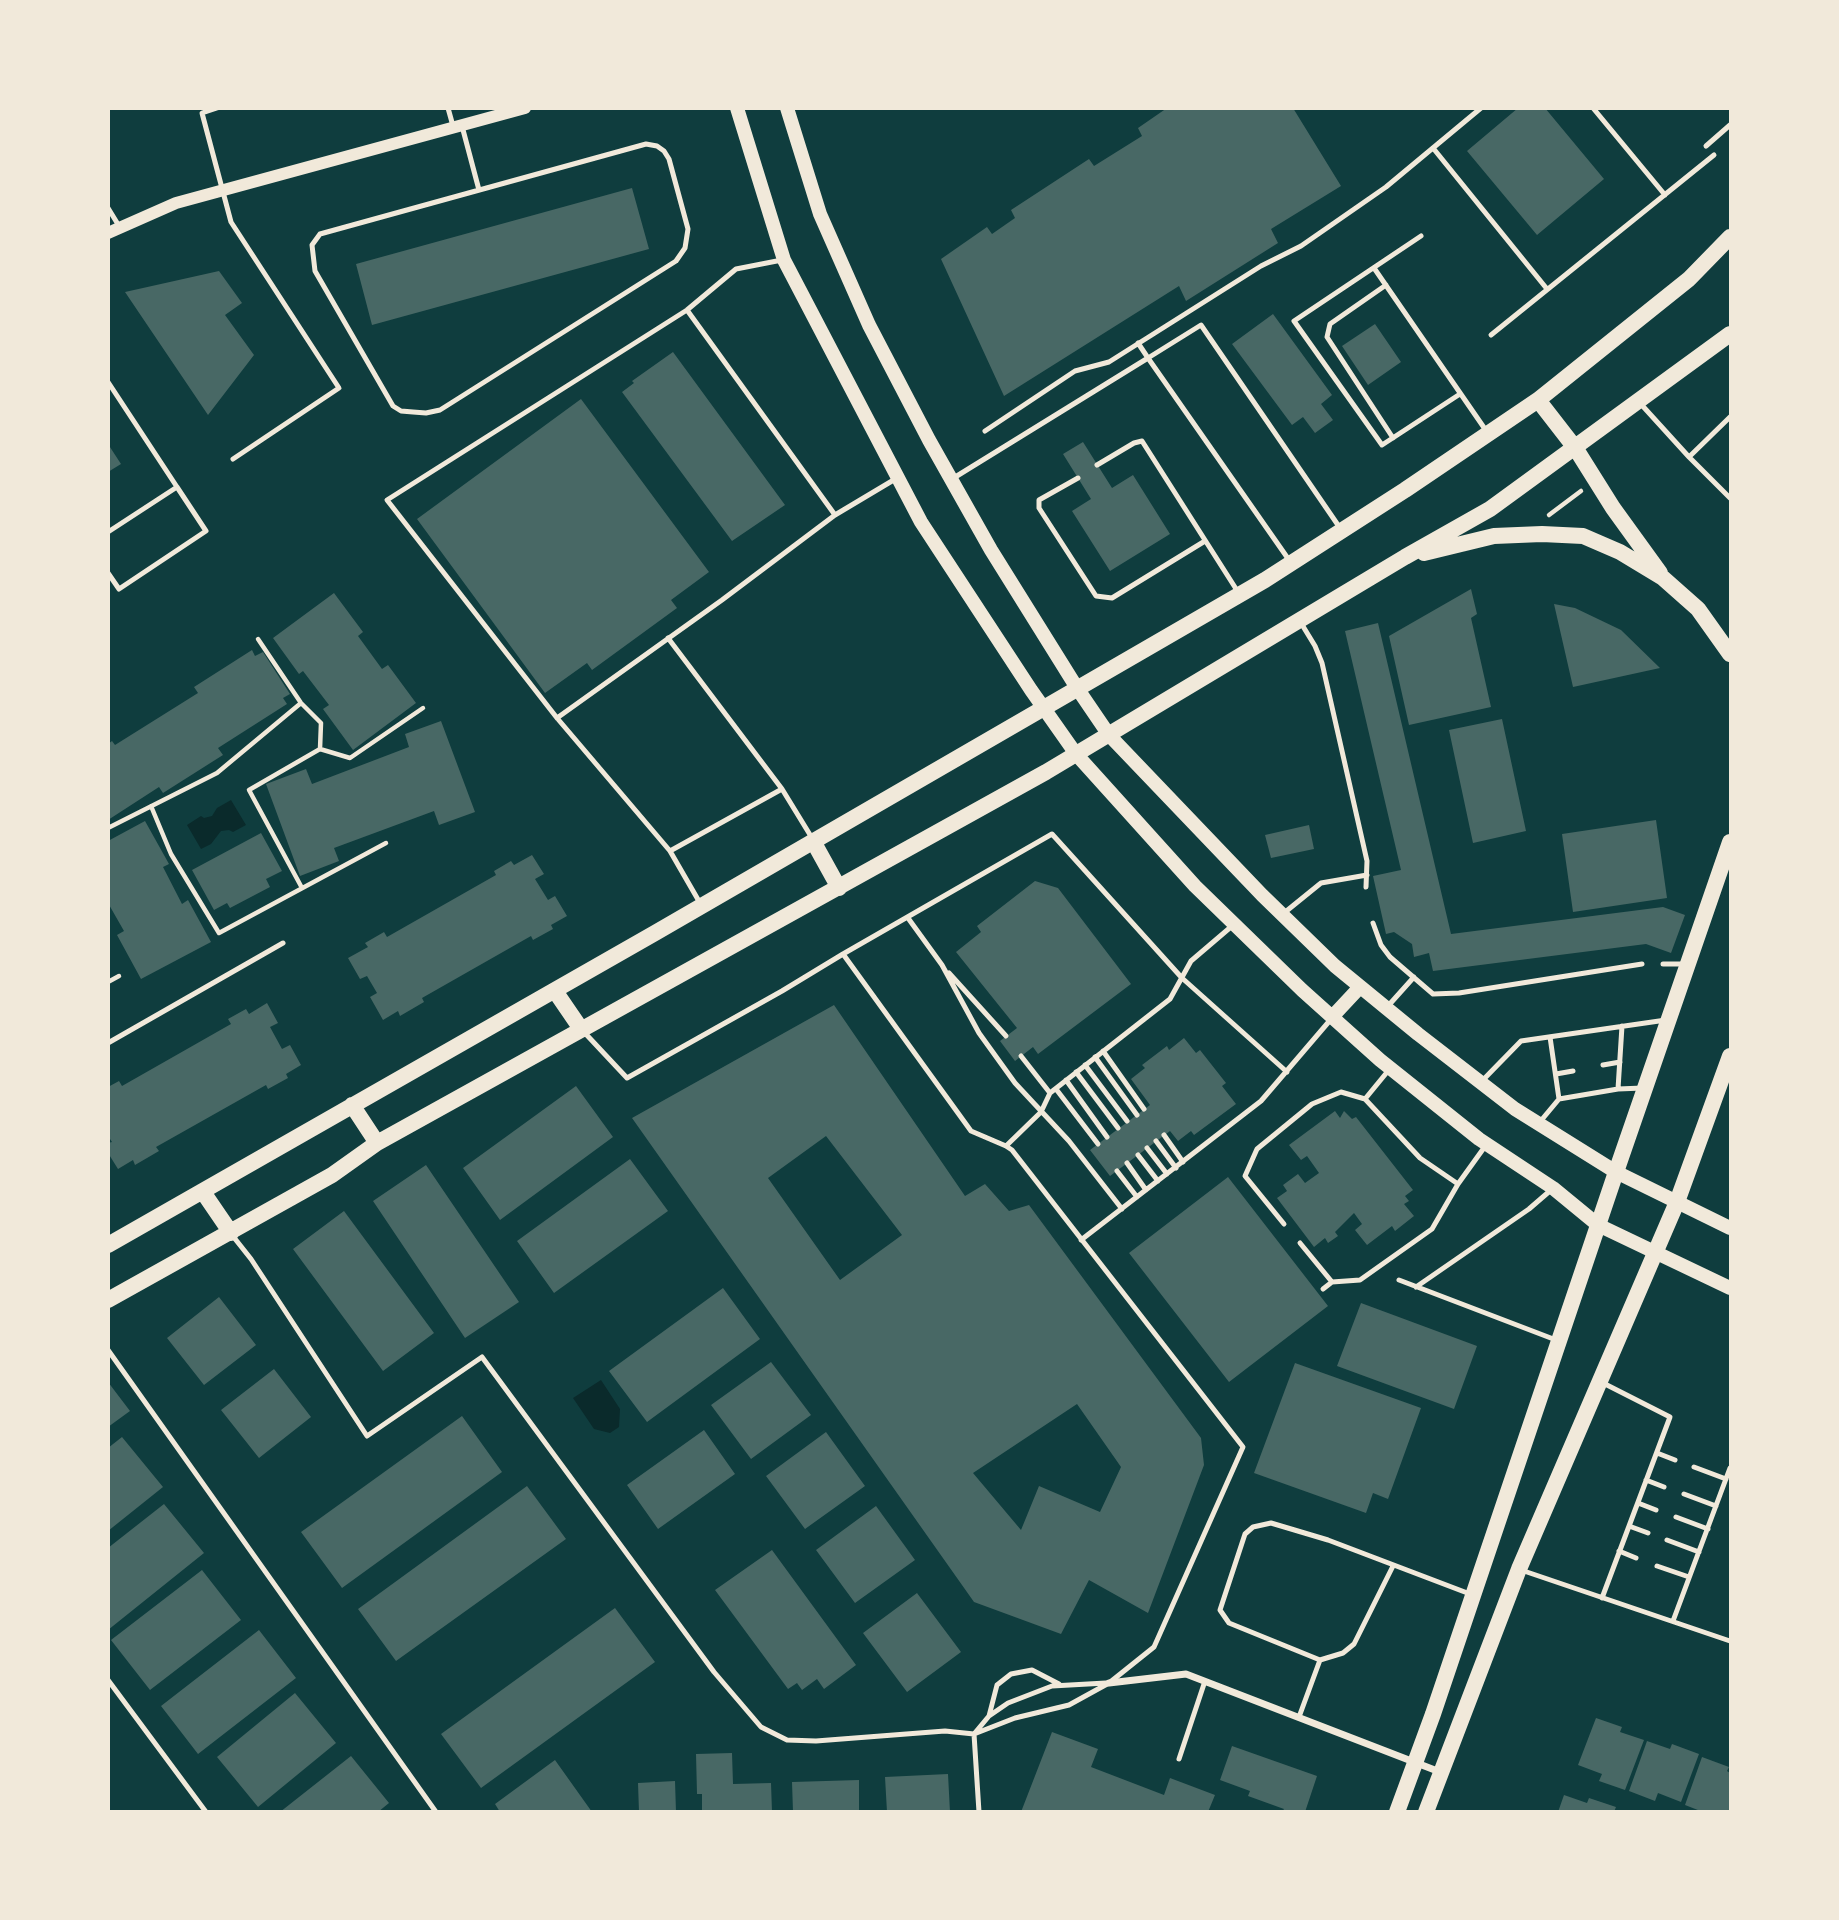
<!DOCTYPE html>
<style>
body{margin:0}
#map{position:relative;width:1839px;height:1920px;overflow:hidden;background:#0f3d3e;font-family:Helvetica,sans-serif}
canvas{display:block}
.frame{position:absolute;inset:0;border:110px solid #f1e9da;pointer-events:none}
</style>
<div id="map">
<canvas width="1839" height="1920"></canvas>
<div class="frame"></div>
</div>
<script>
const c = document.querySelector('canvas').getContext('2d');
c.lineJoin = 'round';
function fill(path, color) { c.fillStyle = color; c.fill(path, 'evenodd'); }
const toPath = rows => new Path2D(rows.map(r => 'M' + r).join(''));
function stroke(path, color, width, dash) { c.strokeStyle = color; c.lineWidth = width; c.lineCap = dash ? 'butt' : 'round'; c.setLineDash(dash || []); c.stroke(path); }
const water = toPath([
 [231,800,246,825,233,832,229,830,221,831,211,844,201,849,187,825,201,816,204,818,212,816,217,808],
 [601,1380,620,1409,619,1427,610,1433,594,1429,573,1398]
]);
const building = toPath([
 [1167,108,1293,108,1341,186,1271,229,1278,243,1186,301,1179,286,1004,396,941,259,987,227,992,234,1015,218,1011,210,1089,159,1094,166,1142,136,1138,128],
 [1518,108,1545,108,1604,179,1537,235,1467,151],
 [632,188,649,249,372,325,356,264],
 [219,271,242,303,225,315,254,355,208,415,125,292],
 [1273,314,1332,395,1321,404,1333,420,1315,433,1303,417,1292,425,1232,344],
 [1375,324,1401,362,1368,385,1342,346],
 [673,352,785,505,732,541,622,392,634,383,632,381],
 [581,399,709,572,671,600,677,608,592,670,587,663,545,693,417,519],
 [1083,442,1112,488,1133,475,1170,534,1110,571,1072,511,1091,499,1063,454],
 [108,444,121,464,108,472],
 [1471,589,1477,614,1471,618,1491,707,1409,725,1389,636],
 [334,593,363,632,358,636,382,669,388,665,416,703,353,750,323,709,329,705,303,671,299,674,273,638],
 [1554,604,1575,608,1621,630,1660,668,1573,687],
 [1378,623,1451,934,1663,907,1685,915,1671,953,1646,944,1433,971,1429,953,1414,957,1412,944,1394,932,1386,934,1373,876,1401,870,1345,631],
 [252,650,255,656,263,652,290,694,283,698,287,704,218,748,223,755,163,793,159,787,108,820,108,744,112,741,115,745,198,693,194,687],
 [1502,719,1526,831,1473,843,1449,730],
 [441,721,475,812,439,825,434,811,334,848,339,861,300,876,266,784,306,769,312,784,409,747,405,734],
 [1656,820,1667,898,1573,912,1562,834],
 [145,821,169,864,163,867,182,904,188,900,211,942,141,979,117,935,124,931,108,903,108,841],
 [1309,825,1314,849,1271,858,1265,835],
 [261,833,282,871,266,879,270,887,230,908,227,903,214,910,192,870],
 [532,855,544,874,535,879,548,900,555,896,567,916,551,925,553,929,533,940,531,936,422,998,424,1002,400,1016,398,1011,383,1020,370,997,377,993,367,976,360,979,348,958,368,947,365,943,384,932,387,937,496,875,494,871,511,861,514,865],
 [1035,881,1058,888,1131,984,1038,1054,1033,1047,1015,1061,1000,1041,1017,1028,956,952,981,932,977,926],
 [267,1003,278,1023,270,1027,282,1049,290,1045,301,1065,286,1074,288,1078,268,1089,266,1085,156,1147,159,1151,135,1165,133,1160,118,1169,108,1153,108,1143,112,1142,108,1136,108,1087,119,1081,122,1086,231,1024,228,1019,246,1009,249,1014],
 [834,1005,965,1196,985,1184,1009,1211,1029,1205,1201,1438,1204,1465,1148,1613,1089,1580,1061,1634,974,1602,632,1118],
 [826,1136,902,1235,840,1280,768,1178],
 [1077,1404,1121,1467,1100,1512,1039,1486,1021,1530,973,1473],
 [1184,1038,1196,1053,1200,1050,1226,1083,1222,1086,1236,1104,1194,1135,1191,1131,1178,1141,1170,1131,1110,1176,1090,1150,1150,1105,1131,1079,1145,1068,1142,1065,1167,1046,1169,1050],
 [576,1086,613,1137,500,1220,463,1168],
 [1335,1111,1340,1118,1344,1111,1352,1119,1356,1117,1413,1190,1405,1196,1409,1201,1404,1204,1414,1216,1395,1231,1392,1226,1367,1245,1355,1230,1362,1224,1354,1213,1335,1232,1338,1236,1328,1243,1325,1238,1314,1247,1277,1198,1287,1191,1283,1185,1298,1174,1305,1183,1319,1173,1307,1156,1301,1160,1289,1145],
 [630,1159,668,1211,554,1293,517,1241],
 [426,1165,519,1302,465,1338,373,1201],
 [1228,1177,1328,1306,1229,1382,1129,1253],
 [344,1211,434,1333,383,1371,293,1249],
 [723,1288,760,1339,647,1422,609,1371],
 [219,1297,256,1345,204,1385,167,1338],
 [1361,1303,1477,1346,1454,1409,1337,1366],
 [771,1362,811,1415,751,1459,711,1405],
 [1295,1363,1421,1408,1388,1499,1373,1493,1366,1513,1254,1473],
 [274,1369,311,1417,259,1458,221,1410],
 [108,1382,130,1411,108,1427],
 [462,1416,502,1472,342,1588,301,1532],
 [704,1430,735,1474,658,1529,627,1485],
 [826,1432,865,1486,805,1529,766,1476],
 [122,1437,163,1487,108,1531,108,1448],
 [527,1486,566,1539,396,1661,358,1609],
 [164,1504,204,1553,108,1630,108,1548],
 [876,1506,915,1560,855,1603,816,1550],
 [772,1550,856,1665,824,1689,817,1679,802,1690,797,1683,788,1689,715,1590],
 [202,1570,241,1620,150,1690,111,1640],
 [917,1593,961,1652,907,1692,863,1633],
 [615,1608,655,1662,481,1788,441,1734],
 [259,1630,296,1678,198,1754,161,1706],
 [295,1693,336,1743,258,1807,217,1757],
 [1596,1718,1622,1727,1620,1732,1644,1740,1625,1790,1599,1781,1602,1774,1578,1765],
 [1052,1732,1098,1749,1091,1767,1164,1795,1170,1778,1215,1795,1208,1812,1021,1812],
 [1647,1741,1670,1749,1672,1744,1699,1754,1681,1802,1658,1793,1655,1801,1629,1791],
 [1232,1746,1317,1776,1305,1812,1282,1812,1284,1809,1248,1796,1250,1791,1220,1780],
 [732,1753,733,1784,771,1783,772,1812,702,1812,702,1794,697,1794,696,1754],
 [351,1756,389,1803,378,1812,280,1812],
 [1702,1757,1729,1767,1727,1771,1730,1773,1730,1812,1703,1812,1685,1805],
 [555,1760,592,1812,500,1812,495,1804],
 [948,1774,950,1812,887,1812,885,1777],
 [859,1780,859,1812,793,1812,792,1782],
 [675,1781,676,1812,639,1812,638,1783],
 [1564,1795,1587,1803,1589,1798,1616,1807,1614,1812,1558,1812]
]);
const path = toPath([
 [1549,515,1581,491],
 [258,639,301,703,321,723,320,749,249,790,302,888],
 [320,749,350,758,423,708],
 [151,806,171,854,219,933,386,843],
 [108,828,217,773,301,703],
 [108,982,119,976]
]);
const service = toPath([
 [217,108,202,113,231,222,339,388,233,459],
 [448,108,453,126],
 [1593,108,1665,195],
 [462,126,479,190],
 [646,144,657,146,664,151,669,159,688,229,685,248,676,261,440,410,426,413,413,412,401,411,393,406,315,271,312,245,320,234,646,144],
 [1706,146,1730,125],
 [1433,148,1547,289],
 [108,208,119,226],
 [1421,236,1294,321,1382,445,1460,394],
 [1374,268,1487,432],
 [1386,285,1330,324,1327,337,1393,438],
 [687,310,835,515],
 [1491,335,1714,155],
 [1138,343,1148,358,1201,325,1340,528],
 [108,382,177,487],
 [1639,402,1689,457,1730,417],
 [985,431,1075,371,1109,362,1261,266,1301,246,1386,187,1481,108],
 [1689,457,1730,498],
 [1097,465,1134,443,1142,441,1238,592],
 [1078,478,1039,500,1039,508,1096,596,1112,598,1205,541],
 [952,479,1148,358,1289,560],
 [108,532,177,487,206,531,119,589,108,573],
 [1301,623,1315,646,1322,663,1367,861,1366,887],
 [668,638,782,789,812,838],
 [557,718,722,600,835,515,897,478],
 [782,789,670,851,557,718,387,500,687,310,736,269,782,260],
 [670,851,700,903],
 [1284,913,1321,883,1367,875],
 [908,918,942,965,979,1033,1015,1083,1069,1141,1122,1209],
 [1373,923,1381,945,1390,957,1433,994,1459,993,1642,964],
 [843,954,1052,834,1182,978,1287,1072],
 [1663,964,1685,964],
 [949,973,1006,1036],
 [1388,1006,1414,977],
 [1622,1026,1618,1089,1643,1088],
 [1550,1037,1559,1099],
 [108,1043,283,943],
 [1103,1051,1144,1109],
 [1021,1056,1050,1093],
 [1095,1057,1137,1115],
 [1085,1065,1127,1121],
 [1603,1065,1620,1062],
 [1388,1071,1365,1099,1420,1158,1458,1184,1486,1145],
 [1076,1072,1118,1128],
 [1556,1074,1573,1071],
 [1066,1080,1107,1137],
 [1481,1082,1521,1041,1666,1020],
 [1056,1089,1098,1144],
 [1539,1123,1559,1099,1618,1089],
 [1164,1135,1183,1162],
 [1156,1141,1176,1168],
 [1006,1146,1041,1112,1050,1093,1170,999,1191,961,1232,926],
 [1147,1148,1167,1174],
 [1138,1155,1158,1181],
 [1127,1163,1146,1190],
 [1117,1171,1137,1197],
 [1284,1224,1245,1176,1257,1149,1312,1104,1341,1092,1365,1099],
 [232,1235,251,1259,367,1436,482,1357,714,1672,761,1727,787,1740,816,1741,945,1731,974,1734,1015,1718,1069,1705,1109,1683,1154,1647,1243,1447,1012,1150,1006,1146,971,1131,843,954,782,991,627,1078,583,1031],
 [1081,1240,1261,1101,1332,1018],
 [1300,1243,1332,1282,1360,1280,1432,1229,1458,1184],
 [1399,1280,1556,1340],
 [1416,1287,1529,1209,1551,1190],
 [1323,1289,1332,1282],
 [108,1350,436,1812],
 [1657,1453,1675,1460],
 [1694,1467,1726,1479],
 [1646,1480,1664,1487],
 [1684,1494,1716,1506],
 [1638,1503,1656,1510],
 [1676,1517,1708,1529],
 [1629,1526,1648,1533],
 [1667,1540,1699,1552],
 [1619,1551,1636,1558],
 [1657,1566,1689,1577],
 [1521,1570,1730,1641],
 [1602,1598,1670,1417,1603,1383],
 [1673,1621,1730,1468],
 [1320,1660,1343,1653,1354,1644,1393,1566],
 [108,1680,206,1812],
 [989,1716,997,1685,1011,1674,1032,1670,1059,1684],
 [1299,1717,1320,1660,1229,1623,1220,1610,1245,1534,1253,1527,1271,1523,1328,1540,1470,1594],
 [1179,1759,1205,1681],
 [979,1812,974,1734,989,1716,1008,1703,1052,1686,1106,1683]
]);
const minor = toPath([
 [1109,1683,1186,1674,1440,1772]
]);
const tertiary = toPath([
 [108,233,176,203,525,108]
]);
const secondary = toPath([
 [737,108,784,260,921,522,1031,690,1076,754,1195,886,1302,990,1380,1060,1479,1139,1553,1188,1598,1225,1730,1288],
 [787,108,820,214,869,325,929,440,991,550,1077,688,1109,735,1262,895,1335,966,1418,1034,1515,1109,1616,1172,1730,1228],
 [1332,1017,1360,987]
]);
const primary = toPath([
 [1538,400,1576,449,1613,508,1660,573],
 [1424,553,1494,536,1542,534,1583,536,1620,552,1663,578,1698,609,1730,654],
 [813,841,839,888],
 [555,991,581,1029],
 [352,1105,377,1143],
 [203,1192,231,1233],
 [108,1245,655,933,1265,580,1405,490,1538,400,1689,279,1730,237],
 [108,1300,332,1175,377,1143,1046,772,1405,557,1490,509,1730,334],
 [1397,1812,1433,1714,1616,1172,1730,842],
 [1426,1812,1519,1569,1677,1202,1730,1056]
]);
fill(water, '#0a2a2b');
fill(building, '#486865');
stroke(path, '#f1e9da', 4.5);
stroke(service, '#f1e9da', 5);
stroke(minor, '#f1e9da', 7);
stroke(tertiary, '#f1e9da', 12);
stroke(secondary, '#f1e9da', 14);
stroke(primary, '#f1e9da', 16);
</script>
